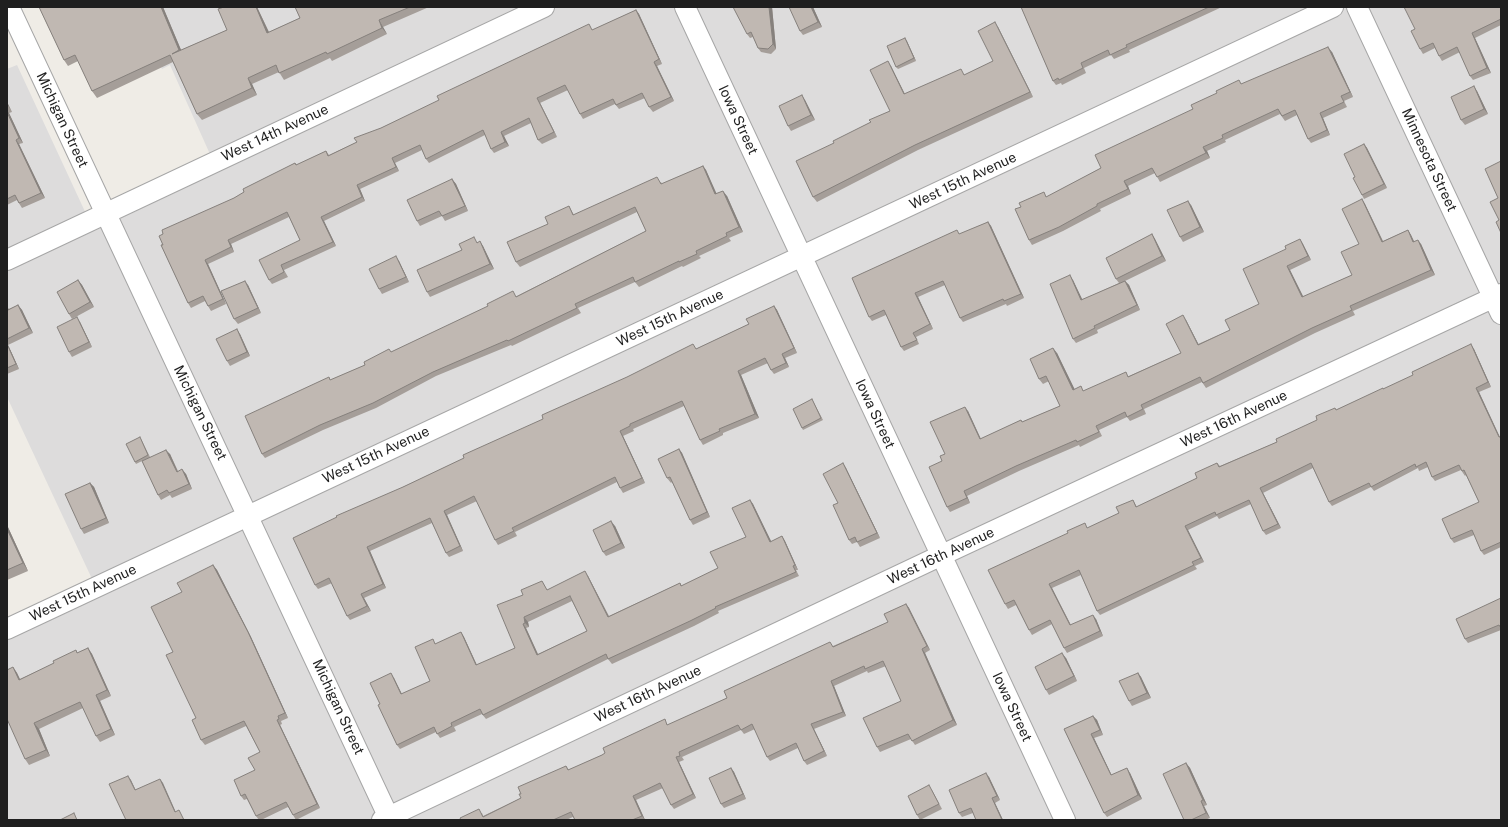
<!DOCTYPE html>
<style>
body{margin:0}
#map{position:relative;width:1508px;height:827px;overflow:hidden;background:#efece6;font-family:"Public Sans",sans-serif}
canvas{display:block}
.frame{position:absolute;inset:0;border:8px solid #1f1f1f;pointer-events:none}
</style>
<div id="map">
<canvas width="1508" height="827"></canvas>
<div class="frame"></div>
</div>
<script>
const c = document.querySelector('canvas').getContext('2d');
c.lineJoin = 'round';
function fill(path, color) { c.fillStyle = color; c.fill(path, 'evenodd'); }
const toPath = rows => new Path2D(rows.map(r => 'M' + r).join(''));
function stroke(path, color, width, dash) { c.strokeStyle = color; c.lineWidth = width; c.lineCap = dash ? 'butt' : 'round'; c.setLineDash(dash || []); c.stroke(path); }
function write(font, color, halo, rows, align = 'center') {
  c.font = font + ' "Public Sans",sans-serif'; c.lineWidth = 4; c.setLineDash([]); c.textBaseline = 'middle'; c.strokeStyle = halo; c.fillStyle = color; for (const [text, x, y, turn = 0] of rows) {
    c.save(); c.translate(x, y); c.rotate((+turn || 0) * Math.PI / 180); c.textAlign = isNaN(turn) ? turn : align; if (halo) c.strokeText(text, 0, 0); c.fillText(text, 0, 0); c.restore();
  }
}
const residential = toPath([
 [134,7,1501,7,1501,820,7,820,7,621,15,637,100,596,7,397,7,69,17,65,94,231,218,172,170,65,162,69]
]);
const street = toPath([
 [9,7,390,820],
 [685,7,1065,820],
 [1357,7,1501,314],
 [7,260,544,7],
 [7,629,1333,7],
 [382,820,942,555,1501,294]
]);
const wall = toPath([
 [39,7,163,7,181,50,227,30,257,7,269,32,300,18,295,7,429,7,383,27,387,34,332,61,330,58,284,80,279,72,252,84,257,95,202,120,197,114,173,62,97,98,92,91,78,61,68,66,64,60],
 [772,7,776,49,771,54,761,52,758,48,753,37,750,38,747,34],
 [813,7,822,27,803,35,800,31],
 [1021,7,1222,7,1129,50,1130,52,1114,59,1111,55,1084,68,1086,73,1062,85,1061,83,1056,85,1053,81],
 [1501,7,1501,25,1475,38,1491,73,1473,80,1470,76,1460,52,1442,61,1439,56,1435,48,1423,54,1420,49,1415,29],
 [636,10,639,14,662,64,657,66,674,101,653,112,649,107,645,98,619,109,615,104,583,119,580,114,568,90,540,103,557,137,542,144,538,140,531,123,504,136,509,146,494,153,491,149,485,135,429,163,426,159,422,150,395,163,399,171,360,189,365,201,324,221,336,246,284,270,288,277,272,284,269,280,300,240,289,217,231,244,234,252,208,264,226,304,211,311,205,301,191,308,188,303,161,245,234,198,295,163,297,165,326,151,329,155,357,142,381,128],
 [998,27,1033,97,918,150,817,202,813,197,834,143,890,111,891,66,905,94,965,75,993,61],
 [905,38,916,61,898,69,896,67],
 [1332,52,1353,97,1344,101,1347,107,1323,118,1330,135,1311,143,1308,139,1297,115,1285,121,1280,114,1225,140,1226,142,1207,151,1210,158,1160,182,1155,173,1128,186,1131,194,1100,209,1101,211,1063,231,1032,245,1029,240,1047,197,1101,168,1193,109,1242,84],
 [1477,91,1488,114,1465,125,1461,120],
 [805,100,815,120,791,131,788,126],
 [7,102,12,112,9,113,23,143,19,144,45,198,22,208,17,200,7,205],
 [1364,144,1367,148,1387,188,1364,199,1362,195,1355,177],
 [703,166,706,170,716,194,727,196,743,232,729,238,731,241,699,256,701,258,683,267,682,266,639,287,635,282,578,308,581,313,512,346,511,345,436,376,376,408,323,430,265,458,262,454,331,380,365,365,391,352,517,296,646,231,637,212,520,267,516,262,548,224,569,206,574,215,661,182,662,184],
 [452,179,456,184,468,211,445,221,442,216,420,226,417,221],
 [1362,199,1365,204,1383,241,1408,230,1411,235,1414,241,1421,244,1435,275,1353,311,1355,315,1315,333,1206,388,1202,382,1144,409,1146,414,1130,421,1127,417,1099,430,1102,436,1080,447,1079,445,1019,471,967,496,970,503,950,512,947,507,942,461,945,454,968,411,981,439,1021,420,1022,422,1060,406,1049,381,1043,384,1039,379,1057,353,1074,389,1084,391,1129,376,1181,353,1186,320,1198,344,1230,330,1259,304,1286,249,1300,239,1303,244,1311,260,1290,270,1303,297,1352,275,1359,244],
 [1191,205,1204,232,1183,242,1180,237],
 [988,222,991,226,1024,298,1007,306,1006,304,963,322,960,318,945,285,918,297,933,329,916,337,919,344,904,351,901,347,886,315,872,321,869,317,960,234],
 [1152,234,1155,239,1166,261,1123,282,1125,281,1129,285,1140,310,1097,330,1098,333,1076,343,1073,339,1073,280,1082,300,1119,283,1116,279],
 [478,242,483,246,494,269,430,297,427,292,462,250],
 [399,261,409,282,382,294,379,289],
 [78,280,82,285,94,307,72,319,69,314],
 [248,285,261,313,238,324,234,319],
 [18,305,22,310,33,333,8,345,19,369,7,374,7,307,9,309],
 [774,306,777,310,797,353,785,358,789,367,774,374,771,370,768,363,741,375,759,418,723,433,723,435,703,445,700,440,684,406,633,429,634,431,623,436,645,483,623,493,620,488,617,482,515,532,517,536,498,545,495,540,477,501,447,515,463,551,449,557,446,553,432,523,370,551,386,588,364,598,371,611,350,620,347,616,332,583,318,589,315,585,403,487,749,324],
 [80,322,92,347,72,357,69,352],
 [240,334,250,356,230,366,227,361],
 [1474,349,1491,387,1479,392,1500,437,1501,437,1501,547,1484,555,1481,551,1474,535,1454,543,1451,539,1479,502,1466,475,1465,476,1461,470,1435,481,1432,477,1428,467,1419,471,1418,468,1374,491,1371,487,1332,506,1329,502,1313,468,1263,493,1281,528,1266,535,1263,531,1251,504,1219,519,1217,516,1188,530,1204,562,1195,566,1197,569,1100,615,1097,611,1081,575,1052,588,1071,625,1096,619,1103,636,1067,653,1064,648,1052,624,1032,635,1029,630,1016,605,1008,609,1005,604,1088,528,1119,513,1133,500,1137,507,1195,479,1217,463,1220,466,1277,442,1336,410],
 [812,399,823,420,803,430,802,428],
 [141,439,150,457,170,454,178,471,186,474,192,489,172,498,170,495,161,500,158,495,142,461,136,464,135,462],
 [679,449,682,453,710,517,693,525,690,520,672,482,671,483,667,478],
 [843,463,846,468,880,538,860,547,857,542,852,544,849,540,838,503],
 [90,483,94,487,109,523,84,534,81,529],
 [750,500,753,504,771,542,782,536,785,541,798,570,796,570,799,576,718,611,719,613,694,626,612,664,608,659,486,719,482,714,454,727,456,731,440,738,436,732,400,749,397,745,380,704,394,678,402,694,430,681,436,644,461,632,464,637,477,665,515,648,523,595,542,581,547,590,588,576,609,616,680,583,682,586,718,568,746,537],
 [572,601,587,631,538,654,526,628,529,627,528,622],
 [7,525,28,571,7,580],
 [615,526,625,548,606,556,603,552],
 [213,565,217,570,251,637,288,718,281,721,282,724,280,725,320,808,296,820,293,815,288,807,261,820,259,820,256,816,247,799,244,800,241,796,255,770,260,752,246,726,205,745,201,740,196,718,173,652,182,592],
 [1501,598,1501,630,1468,643,1465,639],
 [906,604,909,608,930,650,925,653,957,725,915,745,911,739,880,752,877,747,901,701,886,666,868,673,867,671,834,686,846,716,814,729,827,756,807,765,804,761,798,748,770,761,767,757,755,729,744,734,741,730,682,757,684,760,679,762,696,798,674,809,671,805,663,788,636,800,645,820,575,820,573,817,566,820,461,820,482,813,483,816,521,798,521,794,566,766,569,770,602,755,727,698,833,646,888,622],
 [88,648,92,654,111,696,100,701,115,735,100,742,96,736,83,708,39,729,50,756,29,765,25,759,13,667,17,673,20,679],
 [1066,658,1077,681,1049,695,1046,690],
 [1138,673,1141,677,1151,698,1132,706,1129,701],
 [1093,716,1097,720,1103,735,1094,738,1111,775,1130,773,1142,799,1107,817,1104,813,1064,729],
 [1186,763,1190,768,1207,805,1204,806,1210,818,1205,820,1184,820],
 [731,768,734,772,746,799,724,808,721,804],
 [989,777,1000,800,995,803,1003,820,976,820,973,813,962,817,959,813],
 [932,790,942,809,920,820,917,815]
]);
const shadedWall = toPath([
 [161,7,163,7,184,57,179,50],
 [256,7,257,7,272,39,267,33],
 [769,7,772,7,776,49,773,44],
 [811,7,813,7,822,27,818,22],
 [636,10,639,14,662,64,659,59],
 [379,20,387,34,382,28],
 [995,22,998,27,1033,97,1030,92],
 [1472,33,1475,38,1491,73,1487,68],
 [905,38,907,41,916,61,914,58],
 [1328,47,1332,52,1353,97,1350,92],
 [888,61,891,66,907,99,904,94],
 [654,62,657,66,674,101,671,97],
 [248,78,252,84,257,95,252,88],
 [1474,86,1477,91,1488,114,1484,109],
 [802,95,805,100,815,120,811,115],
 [537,98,540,103,557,137,554,132],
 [7,102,12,112,9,107,7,104],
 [7,111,9,113,23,143,19,138],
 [1320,113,1323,118,1330,135,1327,130],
 [501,132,504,136,509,146,505,142],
 [16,140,19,144,45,198,41,193],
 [1364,144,1367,148,1387,188,1384,184],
 [1203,147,1207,151,1210,158,1206,153],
 [392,158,395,163,399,171,396,167],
 [703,166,706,170,719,199,715,194],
 [452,179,456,184,468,211,465,206],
 [1124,181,1128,186,1131,194,1128,189],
 [357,185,360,189,365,201,362,197],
 [723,191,727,196,743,232,739,227],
 [1362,199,1365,204,1385,246,1382,242],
 [1188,201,1191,205,1204,232,1200,227],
 [321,217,324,221,336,246,333,242],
 [988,222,991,226,1024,298,1021,294],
 [1408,230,1411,235,1416,246,1413,242],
 [1152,234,1155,239,1166,261,1162,256],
 [1300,239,1303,244,1311,260,1308,256],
 [228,240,231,244,234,252,231,247],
 [1418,240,1421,244,1435,275,1431,270],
 [480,241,483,246,494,269,490,264],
 [396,256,399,261,409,282,406,277],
 [205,260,208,264,226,304,223,299],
 [1287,266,1290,270,1306,302,1302,297],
 [1070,275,1073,280,1085,305,1081,300],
 [78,280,82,285,94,307,90,302],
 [245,281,248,285,261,313,258,308],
 [1125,281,1129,285,1140,310,1137,305],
 [915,293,918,297,933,329,930,324],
 [18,305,22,310,33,333,29,328],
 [774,306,777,310,797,353,794,348],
 [1183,315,1186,320,1201,349,1198,345],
 [77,317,80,322,92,347,89,342],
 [237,329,240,334,250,356,247,352],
 [7,344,9,347,19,369,16,364],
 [1471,344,1474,349,1491,387,1488,382],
 [1053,348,1057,353,1077,394,1073,390],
 [782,354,785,358,789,367,786,363],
 [738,371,741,375,759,418,755,414],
 [1476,388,1479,392,1501,440,1499,437],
 [965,407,968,411,983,444,980,439],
 [620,431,623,436,645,483,642,478],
 [679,449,682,453,710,517,707,512],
 [166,450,170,454,180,477,177,472],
 [843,463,846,468,880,538,877,533],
 [182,469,186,474,192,489,189,484],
 [90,483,94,487,109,523,106,518],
 [1260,488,1263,493,1281,528,1278,524],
 [964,491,967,496,970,503,967,498],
 [750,500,753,504,774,547,770,542],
 [444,511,447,515,463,551,460,546],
 [611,521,615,526,625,548,621,543],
 [7,525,28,571,23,563,7,529],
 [1185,526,1188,530,1204,562,1201,558],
 [782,536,785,541,798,570,795,565],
 [367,547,370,551,386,588,383,584],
 [213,565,217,570,251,637,288,718,285,713],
 [585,571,588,576,611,621,608,617],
 [1049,584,1052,588,1073,630,1070,625],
 [361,594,364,598,371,611,367,606],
 [906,604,909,608,930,650,927,646],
 [1093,615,1096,619,1103,636,1100,631],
 [524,617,528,622,529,627,525,623],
 [523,624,526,628,540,659,537,655],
 [461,632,464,637,479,670,476,665],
 [88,648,92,654,111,696,107,690],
 [922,649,925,653,957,725,953,720],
 [1062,653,1066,658,1077,681,1074,676],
 [13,667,17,673,23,686,19,680],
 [391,673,394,678,404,699,401,694],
 [1138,673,1141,677,1151,698,1147,693],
 [831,681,834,686,846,716,843,712],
 [96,695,100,701,115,735,111,729],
 [1093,716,1097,720,1103,735,1100,730],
 [277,720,280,725,320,808,317,804],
 [34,723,39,729,50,756,46,750],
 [811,724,814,729,827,756,824,751],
 [1091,734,1094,738,1114,780,1111,775],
 [676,757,679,762,696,798,693,794],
 [1186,763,1190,768,1207,805,1203,800],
 [731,768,734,772,746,799,743,794],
 [1127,768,1130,773,1142,799,1138,795],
 [986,773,989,777,1000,800,997,796],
 [128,776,131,780,138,795,135,790],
 [160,779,163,783,178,817,175,812],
 [633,796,636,800,645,820,642,816],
 [992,798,995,803,1003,820,1002,820],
 [1201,801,1204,806,1210,818,1206,813]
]);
const building = toPath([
 [39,7,161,7,179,50,172,54,227,30,218,9,224,7,256,7,267,33,300,18,295,7,410,7,379,20,382,28,327,54,326,52,279,73,276,65,248,78,252,88,197,114,170,55,92,91,75,55,64,60,39,7],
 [733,7,769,7,773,44,768,49,758,48,751,32,747,34,733,7],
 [789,7,811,7,818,22,800,31,789,7],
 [1021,7,1209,7,1126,45,1127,47,1110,55,1108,50,1081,63,1083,68,1059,80,1058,78,1053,81,1021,7],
 [1404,7,1501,7,1501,19,1472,33,1487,68,1470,76,1457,47,1439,56,1433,43,1420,49,1411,31,1415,29,1404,7],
 [636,10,659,59,654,62,671,97,649,107,642,93,616,105,613,99,580,114,565,85,537,98,554,132,538,140,529,118,501,132,505,142,491,149,483,130,426,159,420,145,392,158,396,167,357,185,362,197,321,217,333,242,281,265,284,272,269,280,259,260,300,240,287,212,228,240,231,247,205,260,223,299,208,306,203,296,188,303,161,245,163,245,159,236,163,234,162,230,234,198,244,192,243,189,295,163,296,165,326,151,328,156,357,142,354,138,381,128,439,100,437,96,589,24,592,30,636,10],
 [995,22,1030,92,915,145,813,197,796,161,834,143,833,141,871,122,869,120,890,111,870,70,888,61,904,94,961,69,964,75,993,61,978,31,995,22],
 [905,38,914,58,896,67,887,46,905,38],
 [1328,47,1350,92,1341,96,1344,102,1320,113,1327,130,1308,139,1295,110,1282,116,1278,109,1222,135,1223,138,1203,147,1206,153,1157,177,1152,168,1124,181,1128,189,1097,204,1097,206,1059,227,1029,240,1015,209,1021,207,1019,203,1044,192,1046,197,1101,168,1095,155,1193,109,1191,105,1217,93,1216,91,1239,80,1241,84,1328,47],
 [1474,86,1484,109,1461,120,1451,97,1474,86],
 [802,95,811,115,788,126,779,106,802,95],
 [7,112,19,138,16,140,41,193,19,203,15,195,7,199,7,112],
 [1364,144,1384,184,1362,195,1353,178,1355,177,1344,154,1364,144],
 [1501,161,1501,233,1496,222,1499,220,1490,202,1498,198,1485,169,1501,161],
 [703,166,715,194,723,191,739,227,726,233,727,236,696,251,697,254,679,262,679,261,635,282,633,277,575,304,577,308,508,341,507,340,433,372,373,403,320,425,262,454,245,416,329,377,330,380,365,365,364,362,389,349,391,352,488,306,487,304,513,291,516,297,646,231,635,207,516,262,507,242,548,224,545,217,569,206,573,215,657,177,661,184,703,166],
 [452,179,465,206,442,216,439,211,417,221,407,200,452,179],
 [1362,199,1382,242,1408,230,1413,242,1418,240,1431,270,1350,306,1352,310,1312,328,1203,383,1200,377,1141,405,1143,409,1127,417,1125,412,1096,426,1099,432,1077,442,1076,440,1016,466,964,491,967,498,947,507,929,467,942,461,940,456,945,454,930,422,965,407,980,439,1021,420,1022,422,1060,406,1046,376,1039,379,1030,359,1053,348,1073,390,1081,386,1083,391,1126,372,1128,377,1181,353,1166,324,1183,315,1198,345,1230,330,1225,320,1259,304,1243,269,1286,249,1285,246,1300,239,1308,256,1287,266,1302,297,1352,275,1341,252,1359,244,1342,209,1362,199],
 [1188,201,1200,227,1180,237,1167,210,1188,201],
 [988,222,1021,294,1004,301,1003,299,960,318,943,281,915,293,930,324,913,333,917,340,901,347,884,310,869,317,852,278,957,230,959,234,988,222],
 [1152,234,1162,256,1116,279,1106,258,1152,234],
 [474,237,477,243,480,241,490,264,427,292,417,270,462,250,459,244,474,237],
 [396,256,406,277,379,289,369,269,396,256],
 [1070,275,1081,300,1125,281,1137,305,1094,326,1095,328,1073,339,1050,284,1070,275],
 [78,280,90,302,69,314,57,292,78,280],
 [245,281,258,308,234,319,221,291,245,281],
 [18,305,29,328,7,339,7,307,8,310,18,305],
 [774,306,794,348,782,354,786,363,771,370,765,358,738,371,755,414,719,429,720,431,700,440,682,401,630,424,630,426,620,431,642,478,620,488,615,477,512,528,514,531,495,540,474,496,444,511,460,546,446,553,430,518,367,547,383,584,361,594,367,606,347,616,329,578,315,585,293,538,337,517,336,516,403,487,464,458,463,455,543,419,542,415,627,377,693,344,696,349,749,324,746,319,774,306],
 [77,317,89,342,69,352,57,327,77,317],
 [237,329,247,352,227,361,216,339,237,329],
 [7,344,16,364,7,368,7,344],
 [1471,344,1488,382,1476,388,1499,437,1501,437,1501,542,1481,551,1472,530,1451,539,1442,519,1479,502,1464,470,1462,471,1459,465,1432,477,1426,462,1416,467,1415,464,1371,487,1369,483,1329,502,1311,463,1260,488,1278,524,1263,531,1249,500,1216,515,1215,512,1185,526,1201,558,1192,562,1194,565,1097,611,1079,570,1049,584,1070,625,1093,615,1100,631,1064,648,1050,620,1029,630,1014,600,1005,604,988,570,1068,533,1067,531,1085,523,1087,528,1119,513,1116,507,1133,500,1136,507,1195,479,1197,478,1195,473,1217,463,1219,467,1277,442,1276,439,1317,420,1316,416,1335,408,1336,410,1383,388,1383,389,1413,375,1412,372,1471,344],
 [812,399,821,418,802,428,793,409,812,399],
 [140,437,148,455,135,462,126,444,140,437],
 [679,449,707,512,690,520,670,477,667,478,658,459,679,449],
 [166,450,177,472,182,469,189,484,169,493,167,490,158,495,142,461,166,450],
 [843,463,877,533,857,542,855,537,849,540,833,505,838,503,823,474,843,463],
 [90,483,106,518,81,529,65,494,90,483],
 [750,500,770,542,782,536,795,565,793,566,796,572,715,607,716,608,690,621,608,659,606,654,483,715,480,709,451,723,452,726,437,734,434,727,397,745,378,705,380,704,370,683,391,673,401,694,430,681,415,647,433,639,435,644,461,632,476,665,515,648,497,605,523,595,521,590,542,581,547,590,585,571,608,617,680,583,681,586,718,568,710,552,746,537,732,508,750,500],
 [570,596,587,631,537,655,523,624,525,623,524,617,570,596],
 [611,521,621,543,603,552,593,530,611,521],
 [7,529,23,563,7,570,7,529],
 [213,565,248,632,285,713,278,716,279,719,277,720,317,804,293,815,286,802,256,816,245,794,241,796,234,780,255,770,248,758,260,752,244,721,201,740,192,720,196,718,166,655,173,652,151,607,182,592,177,583,213,565],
 [1501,598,1501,628,1499,625,1465,639,1456,619,1501,598],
 [906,604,927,646,922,649,953,720,912,741,908,734,877,747,863,718,901,701,883,661,865,669,864,666,831,681,843,712,811,724,824,751,804,761,796,743,767,757,752,724,741,730,738,725,679,752,680,756,676,757,693,794,671,805,660,783,633,796,642,816,632,820,575,820,571,812,553,820,461,820,460,818,479,809,483,817,521,798,519,794,521,794,518,787,566,766,568,770,602,755,605,753,603,748,665,719,667,725,727,698,724,691,830,642,833,647,888,622,884,614,906,604],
 [88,648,107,690,96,695,111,729,96,736,80,702,34,723,46,750,25,759,7,719,7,670,13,667,19,680,54,663,53,661,76,650,77,653,88,648],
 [1062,653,1074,676,1046,690,1035,667,1062,653],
 [1138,673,1147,693,1129,701,1119,681,1138,673],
 [1093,716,1100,730,1091,734,1111,775,1127,768,1138,795,1104,813,1064,729,1093,716],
 [1186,763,1203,800,1201,801,1206,813,1191,820,1184,820,1163,774,1186,763],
 [731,768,743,794,721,804,709,778,731,768],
 [986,773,997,796,992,798,1002,820,976,820,971,808,959,813,949,790,986,773],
 [128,776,135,790,160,779,175,812,179,810,184,820,126,820,109,784,128,776],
 [929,785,939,804,917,815,908,796,929,785],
 [74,813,77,820,60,820,74,813]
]);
const streetNames = [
 ["Michigan Street",62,120,65],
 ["Iowa Street",738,120,65],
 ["West 14th Avenue",275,133,-25],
 ["Minnesota Street",1429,160,65],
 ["West 15th Avenue",963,181,-25],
 ["West 15th Avenue",670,318,-25],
 ["Michigan Street",200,413,64],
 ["Iowa Street",875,414,65],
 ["West 16th Avenue",1234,419,-25],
 ["West 15th Avenue",376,455,-25],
 ["West 16th Avenue",941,556,-25],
 ["West 15th Avenue",83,593,-25],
 ["West 16th Avenue",648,694,-25],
 ["Michigan Street",338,707,65],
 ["Iowa Street",1012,707,65]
];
fill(residential, '#dddcdc');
stroke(street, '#a6a6a6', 22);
stroke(street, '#fff', 20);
fill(wall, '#a59e99');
fill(shadedWall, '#86817d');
fill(building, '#c0b8b2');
stroke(building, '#86817d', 1);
write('14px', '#1f1f1f', '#fff', streetNames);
</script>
